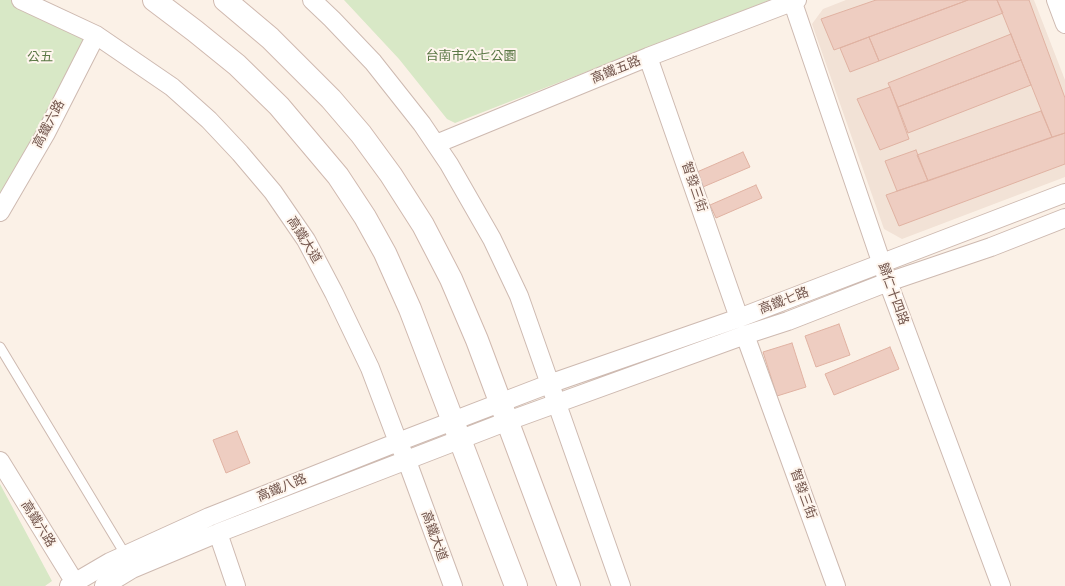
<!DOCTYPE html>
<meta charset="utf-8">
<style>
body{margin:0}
canvas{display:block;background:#fbf1e7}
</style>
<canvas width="1065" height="586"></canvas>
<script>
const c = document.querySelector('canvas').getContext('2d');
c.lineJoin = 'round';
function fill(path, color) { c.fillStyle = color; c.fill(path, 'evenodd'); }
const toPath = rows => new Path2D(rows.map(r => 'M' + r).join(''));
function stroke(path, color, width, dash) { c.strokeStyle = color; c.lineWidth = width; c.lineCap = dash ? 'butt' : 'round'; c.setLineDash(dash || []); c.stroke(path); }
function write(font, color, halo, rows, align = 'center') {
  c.font = font + ' Karla,"Noto Sans TC",sans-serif'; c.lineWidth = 4; c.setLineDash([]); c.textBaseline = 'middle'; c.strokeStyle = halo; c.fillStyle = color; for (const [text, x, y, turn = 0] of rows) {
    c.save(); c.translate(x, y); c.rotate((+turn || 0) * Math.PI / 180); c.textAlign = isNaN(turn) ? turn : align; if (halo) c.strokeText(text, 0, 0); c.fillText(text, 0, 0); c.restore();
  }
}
const residential = toPath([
 [846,0,1034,0,1065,80,1065,177,902,239,884,229,812,24,823,9]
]);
const green = toPath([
 [0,0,14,0,95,41,0,213],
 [344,0,770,0,455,123,447,119,399,59],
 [0,484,52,581,45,586,0,586]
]);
const building = toPath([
 [876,0,968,0,834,50,821,19,876,0],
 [968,0,997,0,1003,13,879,61,869,37,968,0],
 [997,0,1029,0,1065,98,1065,133,1052,137,997,0],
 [1011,34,1021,60,898,107,888,83,1011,34],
 [869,37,879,61,850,72,840,48,869,37],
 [1021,60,1031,85,908,133,898,107,1021,60],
 [890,87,909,139,880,150,857,99,890,87],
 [1041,111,1052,137,928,181,917,155,1041,111],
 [1065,133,1065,164,899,226,886,195,1065,133],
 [916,150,928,181,897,191,885,161,916,150],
 [743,152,750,167,703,187,697,172,743,152],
 [756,185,762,198,716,218,710,205,756,185],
 [839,324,850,355,816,367,805,336,839,324],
 [792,343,806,387,777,396,763,352,792,343],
 [890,347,899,369,834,395,825,374,890,347],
 [237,431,250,463,226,473,213,440,237,431]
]);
const lane = toPath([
 [0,347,125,554]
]);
const street = toPath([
 [21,0,96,35,172,87,209,120,240,153,273,192,306,240,334,293,370,368,398,442,407,461,453,586],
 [312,0,332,19,373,62,422,124,449,164,492,239,519,296,621,586],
 [792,0,888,282,1001,586],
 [1056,0,1065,24],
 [648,57,739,318],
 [436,144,648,57,797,0],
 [0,212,46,133,96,35],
 [745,335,836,586],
 [0,461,77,586],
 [218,533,236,586],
 [69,586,110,562,209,517,398,442,549,384,739,318,1065,193],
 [104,586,132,569,218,533,508,421,745,335,788,321,888,282,991,247,1065,218]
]);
const secondary = toPath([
 [154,0,195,31,237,65,279,106,338,176,365,217,385,253,410,309,516,586],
 [225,0,270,38,331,99,361,134,391,175,423,225,451,279,477,340,569,586]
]);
const parkNames = [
 ["台南市公七公園",471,56],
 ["公五",40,57]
];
const streetNames = [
 ["高鐵五路",616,70,-22],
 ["高鐵六路",49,124,-62],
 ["智發三街",694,187,71],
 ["高鐵大道",304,240,58],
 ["歸仁十四路",893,294,70],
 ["高鐵七路",784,301,-21],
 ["高鐵八路",282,488,-22],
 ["智發三街",803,494,70],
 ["高鐵六路",38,524,58],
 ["高鐵大道",434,536,70]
];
fill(residential, '#f2e2d6');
fill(green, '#d8e8c6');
fill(building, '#eecdc1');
stroke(building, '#e0b2a2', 1);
stroke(lane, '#cebab1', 11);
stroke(street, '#cebab1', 20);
stroke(secondary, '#d0b9af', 24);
stroke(lane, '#fff', 9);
stroke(street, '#fff', 18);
stroke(secondary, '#fff', 22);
write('13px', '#5b7846', '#fef5ed', parkNames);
write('13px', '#73564d', '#fef5ed', streetNames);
</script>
